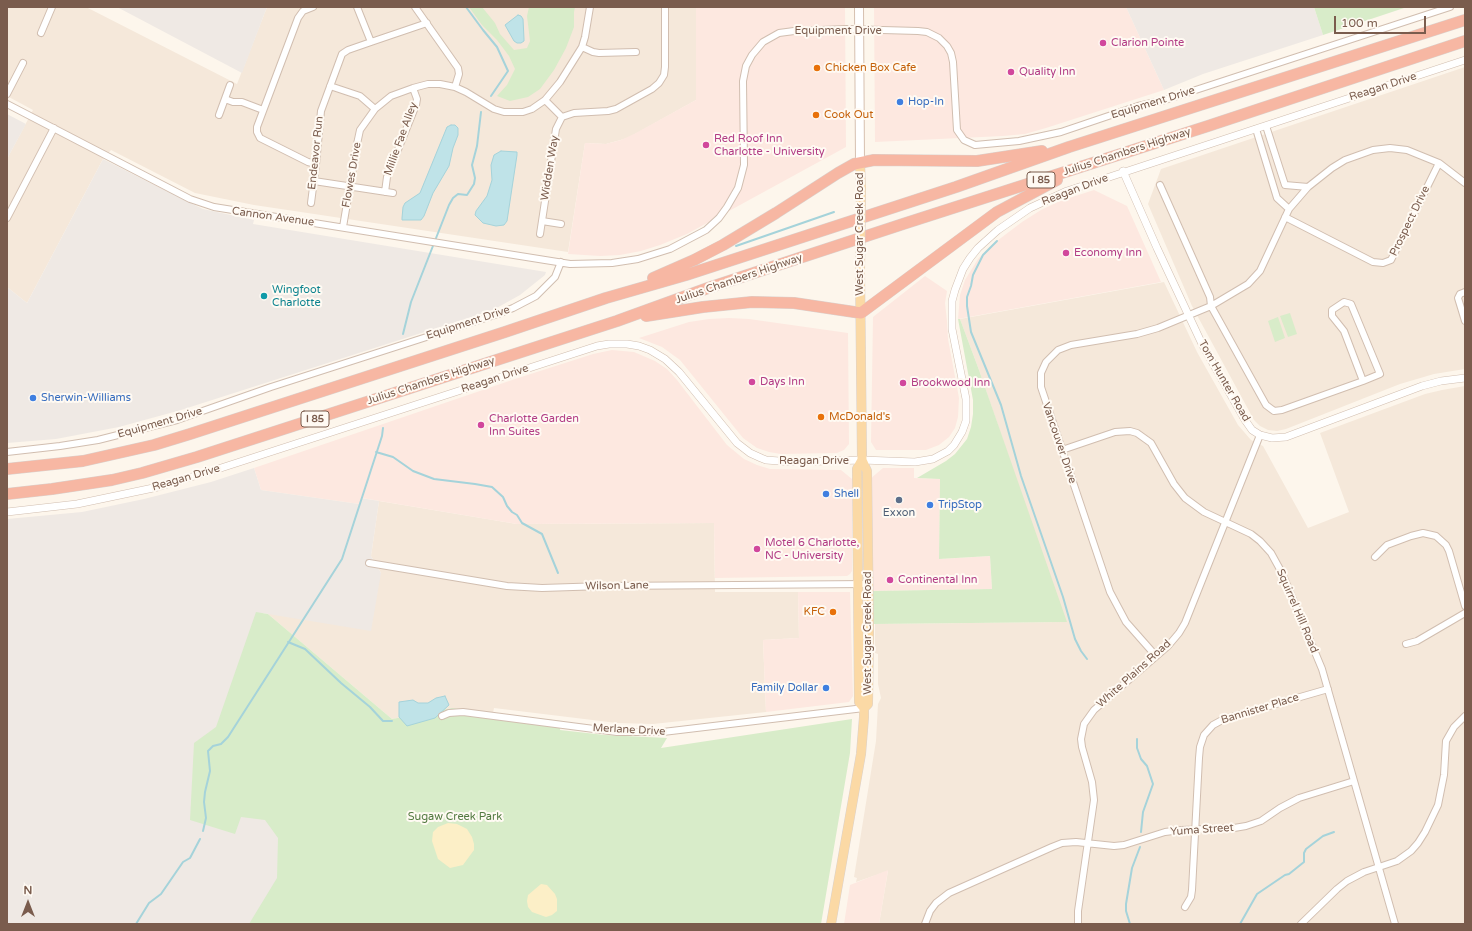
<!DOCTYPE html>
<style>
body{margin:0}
#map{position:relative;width:1472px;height:931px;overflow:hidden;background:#fdf6ec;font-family:"Varela Round",sans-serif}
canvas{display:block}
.frame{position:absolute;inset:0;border:8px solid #7a5c4d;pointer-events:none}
.north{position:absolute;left:8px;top:883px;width:40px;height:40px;-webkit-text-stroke:3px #fffaf3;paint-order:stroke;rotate:0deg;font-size:11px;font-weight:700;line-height:16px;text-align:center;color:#7a5c4d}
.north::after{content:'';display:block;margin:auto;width:14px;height:18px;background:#7a5c4d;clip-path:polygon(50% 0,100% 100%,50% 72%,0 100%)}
.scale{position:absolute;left:1334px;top:16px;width:92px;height:18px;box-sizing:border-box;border:2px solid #7a5c4d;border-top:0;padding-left:5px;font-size:12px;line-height:14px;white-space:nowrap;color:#7a5c4d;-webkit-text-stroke:3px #fffaf3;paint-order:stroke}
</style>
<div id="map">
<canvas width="1472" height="931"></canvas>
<div class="frame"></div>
<div class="north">N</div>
<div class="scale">100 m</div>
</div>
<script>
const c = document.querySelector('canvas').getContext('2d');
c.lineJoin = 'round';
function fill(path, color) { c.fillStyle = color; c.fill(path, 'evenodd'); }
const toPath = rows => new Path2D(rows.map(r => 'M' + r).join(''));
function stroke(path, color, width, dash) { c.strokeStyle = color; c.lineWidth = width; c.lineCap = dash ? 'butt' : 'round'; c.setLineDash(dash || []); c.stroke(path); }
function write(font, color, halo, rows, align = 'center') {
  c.font = font + ' "Varela Round",sans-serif'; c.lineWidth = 4; c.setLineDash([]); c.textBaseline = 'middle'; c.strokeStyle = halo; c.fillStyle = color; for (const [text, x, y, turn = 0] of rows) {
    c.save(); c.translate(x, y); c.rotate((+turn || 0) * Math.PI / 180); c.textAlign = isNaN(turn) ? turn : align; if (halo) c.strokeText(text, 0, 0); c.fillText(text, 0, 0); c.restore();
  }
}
const residential = toPath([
 [7,7,86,7,237,84,267,7,696,7,696,100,628,138,606,144,585,143,568,252,254,205,195,193,111,150,103,159,27,303,7,287,7,159,33,110,7,96],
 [1465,67,1465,369,1434,374,1400,384,1286,429,1277,431,1268,430,1260,426,1254,420,1192,306,1148,204,1161,169],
 [1164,282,1197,352,1238,425,1251,440,1263,446,1308,528,1349,512,1320,433,1425,394,1442,390,1465,386,1465,924,879,924,888,871,856,882,857,878,854,877,876,741,878,704,881,698,878,684,878,654,875,653,875,624,1065,622,979,370,960,319],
 [379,501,517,524,714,523,715,592,798,592,799,638,763,640,766,712,653,724,617,723,494,708,493,713,452,708,392,719,268,614,381,573,371,556]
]);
const commercial = toPath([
 [696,7,845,7,846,147,687,234,660,245,641,251,620,255,600,256,568,254,585,143,606,144,621,140,634,134,696,100],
 [874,7,1126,7,1164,90,1046,128,1025,134,1003,136,875,142],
 [1094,190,1127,206,1161,282,958,319,960,295,965,280,978,259,989,247,1022,222,1041,210,1060,201],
 [925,276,947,291,945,303,947,321,948,339,959,398,958,417,955,428,949,437,939,445,926,450,876,450,871,442,873,317],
 [729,318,749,319,848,333,849,444,844,450,837,453,781,454,769,452,757,448,743,438,680,360,662,347,639,338,689,322,709,319],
 [612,350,634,352,655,361,667,369,677,380,727,445,744,459,757,465,770,469,841,470,852,479,852,571,850,574,847,576,715,578,714,523,517,524,362,498,359,504,261,490,254,468,515,379,593,354],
 [883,468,914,468,914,478,940,479,939,559,990,556,992,589,872,591,870,479],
 [798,592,850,592,853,696,849,702,766,712,763,640,799,638],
 [888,870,879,924,844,924,850,885]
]);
const industrial = toPath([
 [117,7,267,7,242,73],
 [1126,7,1314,7,1323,35,1203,74,1164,90],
 [7,114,26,124,7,159],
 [103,159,178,197,203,209,254,220,253,224,546,272,545,275,520,295,493,310,181,410,119,427,56,439,7,443,7,287,27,303],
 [254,468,261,490,359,504,361,498,379,501,371,556,381,573,371,631,262,613,295,851,266,924,7,924,7,519,82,512,144,499,211,482]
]);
const green = toPath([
 [469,7,482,7,495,23,500,34,514,50,527,48,530,41,527,16,529,7,575,7,574,12,574,27,566,48,554,70,540,89,528,97,510,101,497,96,507,85,515,69,509,56,497,40,482,25],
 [1314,7,1407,7,1323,35],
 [1290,313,1297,334,1288,337,1280,316],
 [1278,317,1285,338,1275,342,1268,321],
 [958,319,960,319,979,370,1067,622,873,624,872,591,992,589,990,556,939,559,940,479,917,478,946,461,955,454,967,439,971,427,973,414,973,400],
 [256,612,268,614,392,719,452,708,561,721,560,730,605,735,667,738,661,748,852,719,850,753,821,924,249,924,277,878,278,838,265,820,241,817,235,834,190,820,194,743,216,727]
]);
const sand = toPath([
 [448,823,457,824,467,829,472,837,474,844,474,850,463,865,450,868,438,859,432,841,433,832,438,827],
 [541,884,547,885,555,894,557,899,557,911,552,915,546,917,532,912,528,907,527,901,528,895]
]);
const water = toPath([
 [518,15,521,16,523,19,524,39,524,41,521,43,517,43,514,41,505,25,518,15],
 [451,125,455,125,458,128,458,135,453,148,449,166,433,193,424,216,421,220,402,220,402,218,403,207,405,203,420,193,447,127,451,125],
 [501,151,517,152,517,155,507,221,504,225,496,226,483,223,475,215,476,211,487,196,492,180,491,165,494,155,501,151],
 [445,696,449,705,435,718,407,726,399,717,399,702,413,700,418,703,428,703,436,698,445,696]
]);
const stream = toPath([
 [466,7,483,30,497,47,508,71,491,96],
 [997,241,983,255,973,275,971,286,967,297,967,306,971,332,1001,405,1021,476,1063,597,1075,639,1081,651,1087,659],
 [736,246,834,212],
 [403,334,411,302,449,205,453,198,458,194,467,195,474,184,475,178,472,165,477,146,481,112],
 [376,452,393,457,413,471,434,479,475,484,492,487,503,497,507,506,512,512,517,515,522,523,542,534,558,573],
 [288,642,305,649,341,683,370,707,383,721,392,721],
 [1137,739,1137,748,1141,759,1147,766,1153,784,1143,812,1141,832],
 [203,831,206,818,204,802,205,792,210,771,208,751,213,746,221,744,228,737,342,559,382,436,383,428],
 [136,924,149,903,161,894,183,862,190,858,200,839],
 [1130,924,1126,911,1126,904,1132,868,1140,847],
 [1240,924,1257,894,1285,875,1289,874,1304,862,1304,853,1306,849,1323,836,1334,832]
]);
const minor = toPath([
 [313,7,303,11,298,18,257,127,257,132,260,138,308,162,316,164],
 [357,7,371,42],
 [415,7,458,68,459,74,455,87],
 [41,33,52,7],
 [582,47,593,52,599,53,636,52],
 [330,86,360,96,375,109],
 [7,94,23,63],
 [225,99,233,102,242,102,263,110],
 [545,100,562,117],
 [7,104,190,199,214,207,570,264,612,263,638,259,670,249,706,230,719,218,727,207,738,188,744,165,743,81,746,66,752,55,763,42,779,33,794,31,847,29,918,31,927,32,939,38,947,46,951,53,953,62,957,130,964,140,975,145,1019,141,1061,132,1138,106,1165,100,1450,7],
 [219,115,230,85],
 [1266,126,1285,185,1308,187],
 [1256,129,1277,198,1289,209],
 [314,181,393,193],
 [1160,185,1210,297,1211,306,1266,405,1274,411,1282,410,1363,381,1380,374,1351,304,1344,302,1332,310,1332,316,1344,331,1363,381],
 [385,192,387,177,416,105,417,99,413,88],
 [311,203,316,164,321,111,342,54,348,50,371,42,427,23],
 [1285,217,1373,262,1383,263,1391,260,1439,163],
 [7,218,54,128],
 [542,221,561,224],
 [343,227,357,144,360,130,375,109,391,96,413,88,428,84,440,84,455,87,466,92,494,109,504,112,523,112,532,109,545,100,560,82,582,47,585,37,590,7],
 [540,234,556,129,562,117,574,113,608,111,616,109,652,89,659,83,664,75,665,67,665,7],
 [1465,292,1460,294,1458,298,1465,321],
 [1062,450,1115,432,1130,431,1137,433,1151,443,1174,484,1185,498,1204,512,1251,534,1260,541,1271,553,1282,573,1322,669,1395,924],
 [7,452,60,446,98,440,177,420,271,387,498,314,513,308,536,296,555,277,561,262],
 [1375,557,1387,545,1411,536,1423,533,1436,536,1446,545,1449,551,1465,606],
 [369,563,507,586,542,588,604,586,868,584],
 [1406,644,1417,641,1465,613],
 [1156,656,1126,622,1110,592,1041,387,1041,373,1046,362,1058,350,1071,345,1137,334,1158,328,1211,306,1248,284,1260,271,1289,209,1308,187,1332,168,1345,160,1373,150,1390,148,1407,150,1439,163,1465,183],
 [442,716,449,713,463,712,617,732,663,732,864,708],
 [1185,907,1191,897,1192,890,1199,758,1200,747,1204,735,1213,725,1224,719,1328,689],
 [925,924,930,911,936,903,949,893,1052,847,1062,843,1076,842,1114,846,1124,845,1165,832,1181,830,1234,828,1246,826,1261,821,1280,808,1299,798,1354,781],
 [1078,924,1078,911,1094,800,1092,782,1082,747,1081,739,1084,724,1094,710,1168,646,1179,633,1185,623,1260,435],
 [1301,924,1337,889,1347,881,1364,872,1397,861,1411,851,1418,843,1425,832,1438,805,1444,775,1446,741,1454,727,1465,716]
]);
const tertiary = toPath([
 [1123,171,1157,248,1202,344,1245,420,1252,430,1260,435,1272,438,1286,437,1422,386,1441,381,1465,378],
 [7,512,77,504,158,487,221,468,597,346,609,344,627,344,639,346,650,350,665,359,679,372,737,443,750,453,761,458,766,460,792,462,862,460,915,462,933,459,948,451,954,445,962,432,966,421,966,399,952,329,952,301,955,290,963,269,970,258,978,248,998,230,1030,208,1067,191,1465,60]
]);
const secondary = toPath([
 [859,7,860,163]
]);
const primary = toPath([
 [860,163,861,188],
 [860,271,862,460,867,471,869,632,868,704,864,708],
 [831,924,861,754,864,717,864,708,859,702,857,469,862,460]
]);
const motorway = toPath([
 [653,278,694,260,723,245,776,213,838,173,854,164,874,160,977,161,1042,151],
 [646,316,703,307,752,302,794,303,861,313,997,212,1057,180],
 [7,469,83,461,154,445,190,434,505,332,606,298,686,275,956,187,1069,147,1465,20],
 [7,494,52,489,112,480,142,473,197,457,617,321,708,288,903,224,1208,126,1465,41]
]);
const primaryBridge = toPath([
 [860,271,861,188]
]);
const markers = [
 [1103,43,4,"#d1479c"],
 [817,68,4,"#e8710a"],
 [1011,72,4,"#d1479c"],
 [900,102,4,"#3f7fe0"],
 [816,115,4,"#e8710a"],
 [706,145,4,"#d1479c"],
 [1066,253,4,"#d1479c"],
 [264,296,4,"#0f9aa8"],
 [752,382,4,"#d1479c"],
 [903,383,4,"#d1479c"],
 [33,398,4,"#3f7fe0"],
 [821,417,4,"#e8710a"],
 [481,425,4,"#d1479c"],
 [826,494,4,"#3f7fe0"],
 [899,500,4,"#5c6f8a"],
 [930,505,4,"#3f7fe0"],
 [757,549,4,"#d1479c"],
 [890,580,4,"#d1479c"],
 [833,612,4,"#e8710a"],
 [826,688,4,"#3f7fe0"]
];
const shields = [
 [1041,180,28],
 [315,419,28]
];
const shieldNames = [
 ["I 85",1041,180],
 ["I 85",315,419]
];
const streetNames = [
 ["Equipment Drive",838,31],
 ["Reagan Drive",1383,87,-18],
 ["Equipment Drive",1153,103,-17],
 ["Millie Fae Alley",401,139,-70],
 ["Julius Chambers Highway",1127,152,-18],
 ["Endeavor Run",316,153,-84],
 ["Widden Way",550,168,-81],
 ["Flowes Drive",352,175,-80],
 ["Reagan Drive",1075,190,-21],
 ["Cannon Avenue",273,217,8],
 ["Prospect Drive",1410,221,-64],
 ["West Sugar Creek Road",860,234,-90],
 ["Julius Chambers Highway",739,279,-19],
 ["Equipment Drive",468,323,-18],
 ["Reagan Drive",495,379,-18],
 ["Julius Chambers Highway",431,381,-18],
 ["Tom Hunter Road",1224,381,60],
 ["Equipment Drive",160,423,-16],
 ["Vancouver Drive",1059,443,71],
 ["Reagan Drive",814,461],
 ["Reagan Drive",186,478,-16],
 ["Wilson Lane",617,586,-1],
 ["Squirrel Hill Road",1297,611,67],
 ["West Sugar Creek Road",868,633,-90],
 ["White Plains Road",1134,674,-42],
 ["Bannister Place",1260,709,-17],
 ["Merlane Drive",629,730,3],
 ["Yuma Street",1202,830,-4]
];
const hotelNames = [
 ["Clarion Pointe",1111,43],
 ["Quality Inn",1019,72],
 ["Red Roof Inn",714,139],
 ["Charlotte - University",714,152],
 ["Economy Inn",1074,253],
 ["Days Inn",760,382],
 ["Brookwood Inn",911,383],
 ["Charlotte Garden",489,419],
 ["Inn Suites",489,432],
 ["Motel 6 Charlotte,",765,543],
 ["NC - University",765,556],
 ["Continental Inn",898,580]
];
const foodNames = [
 ["Chicken Box Cafe",825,68],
 ["Cook Out",824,115],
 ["McDonald's",829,417],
 ["KFC",825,612,"right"]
];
const shopNames = [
 ["Hop-In",908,102],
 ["Sherwin-Williams",41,398],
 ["Shell",834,494],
 ["TripStop",938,505],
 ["Family Dollar",818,688,"right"]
];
const cultureNames = [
 ["Wingfoot",272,290],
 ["Charlotte",272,303]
];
const serviceNames = [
 ["Exxon",899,513]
];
const parkNames = [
 ["Sugaw Creek Park",455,817]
];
fill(residential, '#f5e8da');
fill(commercial, '#fde8e0');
fill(industrial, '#efe9e4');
fill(green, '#d8ecc9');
fill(sand, '#fcefc7');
fill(water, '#bfe3e8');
stroke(water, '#a5d3da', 1);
stroke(stream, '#a5d3da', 2);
stroke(minor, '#d1beb0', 8);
stroke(tertiary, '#d1beb0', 8);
stroke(secondary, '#d6c0b0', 10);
stroke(primary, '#dad1cd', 10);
stroke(motorway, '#dad1cd', 12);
stroke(minor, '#fff', 6);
stroke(tertiary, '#fff', 7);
stroke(secondary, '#fff', 8);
stroke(primary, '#fbd9a5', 9);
stroke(motorway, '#f7b7a3', 11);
stroke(primaryBridge, '#dad1cd', 10, []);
stroke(primaryBridge, '#fbd9a5', 9);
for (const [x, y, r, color] of markers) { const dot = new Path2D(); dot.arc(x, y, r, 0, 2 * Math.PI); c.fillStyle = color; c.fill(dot); stroke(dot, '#fffaf3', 1.5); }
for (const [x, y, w] of shields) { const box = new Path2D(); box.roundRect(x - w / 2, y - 8, w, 16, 3); c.fillStyle = '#fffaf3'; c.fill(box); stroke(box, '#7a5c4d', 1); }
write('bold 10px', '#7a5c4d', null, shieldNames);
write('11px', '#7a5c4d', '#fffaf3', streetNames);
write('11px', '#b23c85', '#fffaf3', hotelNames, 'left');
write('11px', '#c56008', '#fffaf3', foodNames, 'left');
write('11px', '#366cbe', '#fffaf3', shopNames, 'left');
write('11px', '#0d838f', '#fffaf3', cultureNames, 'left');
write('11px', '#4e5e75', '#fffaf3', serviceNames);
write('11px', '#537a41', '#fffaf3', parkNames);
</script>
